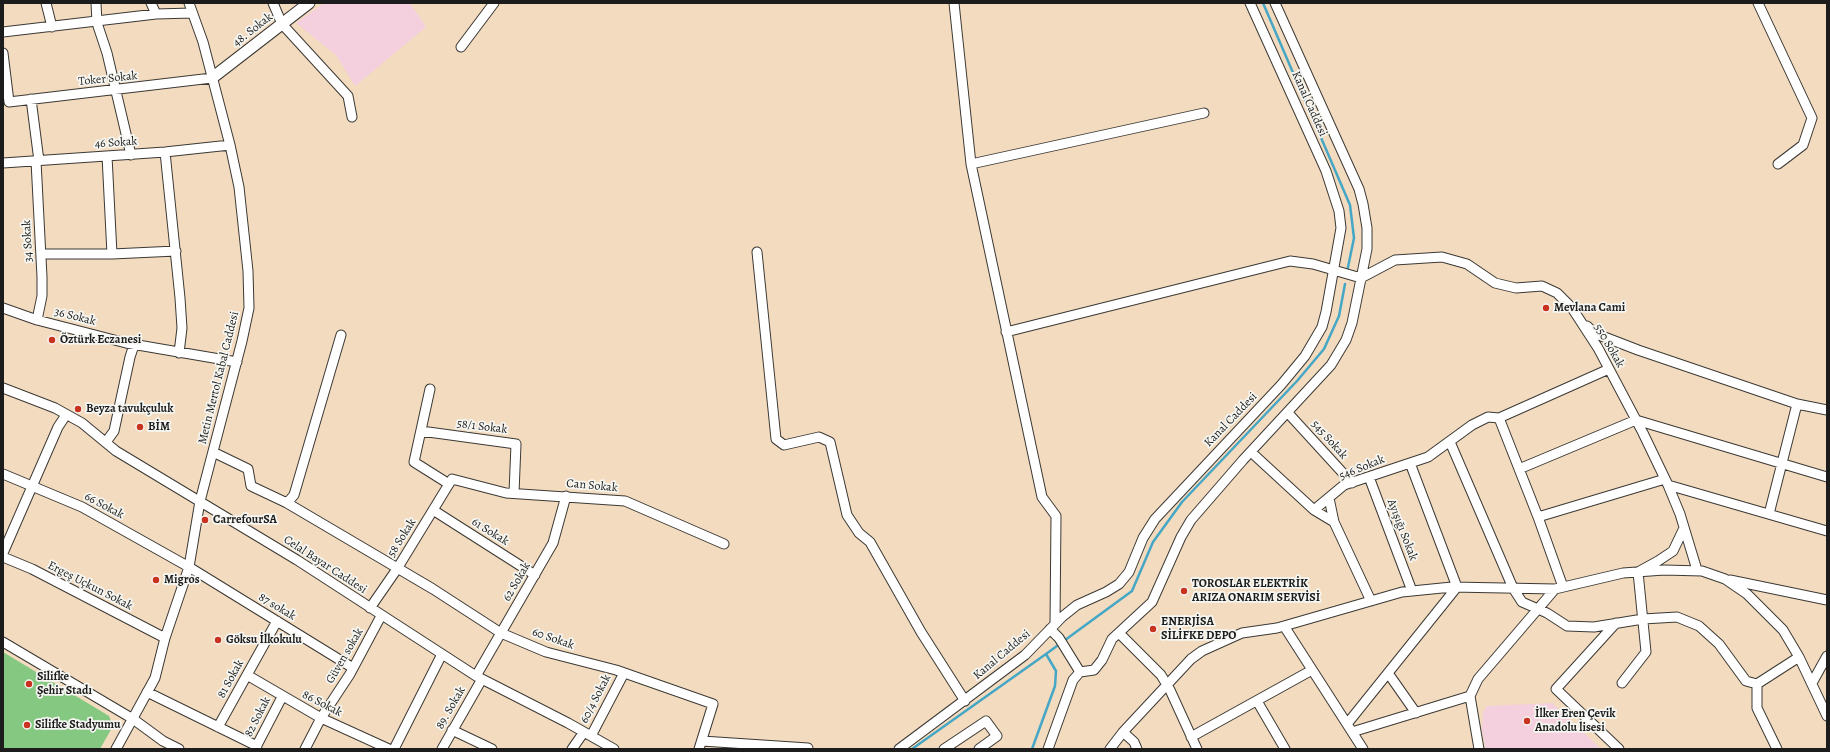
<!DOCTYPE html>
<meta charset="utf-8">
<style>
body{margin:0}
#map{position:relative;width:1830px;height:752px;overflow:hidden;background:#f3dbbf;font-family:Alegreya,serif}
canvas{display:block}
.frame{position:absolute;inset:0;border:4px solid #1c1c1c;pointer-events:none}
</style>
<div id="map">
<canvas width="1830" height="752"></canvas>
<div class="frame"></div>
</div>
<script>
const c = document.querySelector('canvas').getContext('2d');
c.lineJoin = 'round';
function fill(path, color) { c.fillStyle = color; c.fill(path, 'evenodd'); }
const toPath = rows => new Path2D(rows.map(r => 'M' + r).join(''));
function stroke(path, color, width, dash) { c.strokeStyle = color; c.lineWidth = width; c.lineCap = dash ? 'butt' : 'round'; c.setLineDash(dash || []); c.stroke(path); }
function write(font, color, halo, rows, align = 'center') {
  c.font = font + ' Alegreya,serif'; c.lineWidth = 3.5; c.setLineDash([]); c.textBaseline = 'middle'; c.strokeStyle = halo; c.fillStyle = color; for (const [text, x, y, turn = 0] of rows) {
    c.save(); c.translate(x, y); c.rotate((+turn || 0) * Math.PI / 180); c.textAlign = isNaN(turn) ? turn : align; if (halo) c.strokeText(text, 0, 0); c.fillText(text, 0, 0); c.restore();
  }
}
const built = toPath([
 [324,3,410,3,426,27,355,86,336,55,296,23],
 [1552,703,1601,749,1486,749,1482,731,1483,712,1487,706]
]);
const green = toPath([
 [3,652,109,716,113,726,100,749,3,749]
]);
const stream = toPath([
 [1263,3,1350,205,1354,238,1347,272],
 [912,749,1046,654,1132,591,1153,542,1182,502,1297,381,1324,349,1339,316,1345,284],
 [1032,749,1055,686,1056,671,1046,654]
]);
const minor = toPath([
 [46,3,52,27],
 [96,3,97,23,107,53,131,155],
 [151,3,156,14],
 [273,3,282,24,348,96,352,117],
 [954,3,971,164,1042,497,1056,516,1055,624],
 [1758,3,1812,118,1803,145,1778,164],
 [3,32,156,14,192,13],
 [461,47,494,3],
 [3,53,9,102,212,78],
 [31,99,39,161],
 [165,152,180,298,182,328,179,353],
 [107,156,112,254],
 [36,161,42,277,42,296,37,320],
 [3,163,165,152,230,145],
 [971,164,1204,113],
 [757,252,776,439,784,445,819,437,830,442,847,515,859,533,870,542,921,632,965,701],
 [41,254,112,254,176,251],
 [3,308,37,320,126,343,237,362],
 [1587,326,1594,333,1638,350,1797,404,1827,410],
 [1006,332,1290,261,1313,264,1361,278,1395,260,1442,257,1467,264,1495,283,1516,288,1542,286,1557,293,1572,308,1598,348,1643,433,1668,485,1680,514,1697,570],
 [341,335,294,495,287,503,433,589,501,633,546,652,616,670,713,704,699,749],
 [3,388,55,408,82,423,116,451,297,560,476,676,568,723,614,749],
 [430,389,414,462,449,484],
 [1288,413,1352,483],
 [421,431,516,444,514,493],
 [106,442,114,431,130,357,134,345],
 [1450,442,1513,588,1522,602,1547,613,1567,626,1594,627,1643,619,1677,617,1699,626,1719,644,1746,681,1757,684,1799,657],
 [213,452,248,469,251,486,287,503],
 [1251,452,1314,510,1344,485,1428,457,1472,425,1488,417,1499,418],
 [1519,469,1636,420,1827,477],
 [3,474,82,507,189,567,353,668],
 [1369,477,1412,591],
 [1668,485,1827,531],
 [1329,498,1334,522,1371,601],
 [433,510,535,575],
 [1314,510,1334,522],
 [1769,514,1797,404],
 [1538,517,1499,418,1609,369],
 [3,553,58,427,66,415],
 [3,557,32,569,165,638],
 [1730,580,1827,600],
 [1563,587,1538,517,1665,479],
 [370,608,397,569,452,479,506,493,625,501,724,544],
 [1616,623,1556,689,1619,749],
 [1284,626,1363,749],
 [1050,629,1059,638,1080,672,1094,670,1102,660,1112,639,1152,602,1181,537,1191,520,1243,460,1331,365,1346,340,1352,323,1367,249,1367,228,1363,204,1359,189,1275,3],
 [1119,633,1161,675,1170,690,1197,749],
 [3,642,133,719,163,741,179,749],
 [1388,673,1416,713],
 [247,675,321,718,389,749],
 [476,676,553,543,566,496],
 [1622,683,1646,652,1638,572,1658,561,1673,551,1684,528],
 [1812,683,1827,656],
 [1757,684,1757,708,1777,749],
 [147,692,257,746],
 [1257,701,1285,749],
 [1347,724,1457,587,1410,463],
 [218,727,277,621],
 [452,730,492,749],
 [1123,732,1134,742,1137,749],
 [1352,732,1470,696],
 [591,736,624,673],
 [1191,737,1312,670],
 [702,741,808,748],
 [116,749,155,678,165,638,189,567,200,501,242,341,249,308,248,271,239,187,230,145,203,42,189,3],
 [255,749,282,697],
 [305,749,321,718,350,674,381,616],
 [394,749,442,654],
 [442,749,482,679],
 [572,749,584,732],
 [899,749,1025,655,1062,617,1077,605,1106,592,1119,584,1129,572,1143,538,1155,519,1281,385,1305,356,1322,327,1326,312,1341,228,1339,211,1326,171,1250,3],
 [944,749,986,721,997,736,979,749],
 [1048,749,1073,680,1080,672],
 [1110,749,1123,732,1191,659,1202,651,1242,633,1277,628,1402,592,1452,587,1555,589,1623,573,1664,570,1702,571,1725,579,1747,594,1783,630,1799,657,1827,716],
 [1479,749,1470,696,1478,679,1555,589]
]);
const major = toPath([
 [212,78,309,3]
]);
const markers = [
 [1546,308,4,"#c8321e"],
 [52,340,4,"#c8321e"],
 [78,409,4,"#c8321e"],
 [140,427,4,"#c8321e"],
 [205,520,4,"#c8321e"],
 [156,580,4,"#c8321e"],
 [1184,591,4,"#c8321e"],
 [1153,629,4,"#c8321e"],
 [218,640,4,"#c8321e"],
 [29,684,4,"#c8321e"],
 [1527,721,4,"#c8321e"],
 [27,725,4,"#c8321e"]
];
const streetNames = [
 ["48. Sokak",253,30,-38],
 ["Toker Sokak",108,79,-6],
 ["Kanal Caddesi",1309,104,66],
 ["46 Sokak",116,143,-4],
 ["34 Sokak",28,241,-93],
 ["36 Sokak",75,317,14],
 ["550 Sokak",1609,346,60],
 ["Metin Mertol Kabal Caddesi",219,378,-76],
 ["Kanal Caddesi",1231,420,-46],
 ["58/1 Sokak",482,427,7],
 ["545 Sokak",1329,440,48],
 ["546 Sokak",1362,468,-22],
 ["Can Sokak",592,486,5],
 ["66 Sokak",104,506,28],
 ["Ayışığı Sokak",1402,530,69],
 ["61 Sokak",490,532,32],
 ["58 Sokak",402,538,-58],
 ["Celal Bayar Caddesi",325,565,33],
 ["62 Sokak",517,582,-60],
 ["Ergeş Uçkun Sokak",90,586,27],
 ["87 sokak",277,607,31],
 ["60 Sokak",553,639,19],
 ["Kanal Caddesi",1002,655,-40],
 ["Güven sokak",345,656,-60],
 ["81 Sokak",231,679,-61],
 ["60/4 Sokak",596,699,-63],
 ["86 Sokak",322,704,27],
 ["89. Sokak",451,708,-60],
 ["82 Sokak",258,717,-63]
];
const poiNames = [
 ["Mevlana Cami",1554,308],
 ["Öztürk Eczanesi",60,340],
 ["Beyza tavukçuluk",86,409],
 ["BİM",148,427],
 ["CarrefourSA",213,520],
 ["Migros",164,580],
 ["TOROSLAR ELEKTRİK",1192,584],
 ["ARIZA ONARIM SERVİSİ",1192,598],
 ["ENERJİSA",1161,622],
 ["SİLİFKE DEPO",1161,636],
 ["Göksu İlkokulu",226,640],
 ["Silifke",37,677],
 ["Şehir Stadı",37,691],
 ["İlker Eren Çevik",1535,714],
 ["Anadolu lisesi",1535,728],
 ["Silifke Stadyumu",35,725]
];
fill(built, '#f4cfdd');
fill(green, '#84c882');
stroke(stream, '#45a7c5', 2.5);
stroke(minor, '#3c3934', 11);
stroke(major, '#3c3934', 13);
stroke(minor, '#fff', 9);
stroke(major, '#fff', 11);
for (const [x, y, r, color] of markers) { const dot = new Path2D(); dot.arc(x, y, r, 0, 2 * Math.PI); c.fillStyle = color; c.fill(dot); stroke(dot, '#f6f6f2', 1.5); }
write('12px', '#1c1c1c', '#f6f6f2', streetNames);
write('bold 12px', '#1c1c1c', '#f6f6f2', poiNames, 'left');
</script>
